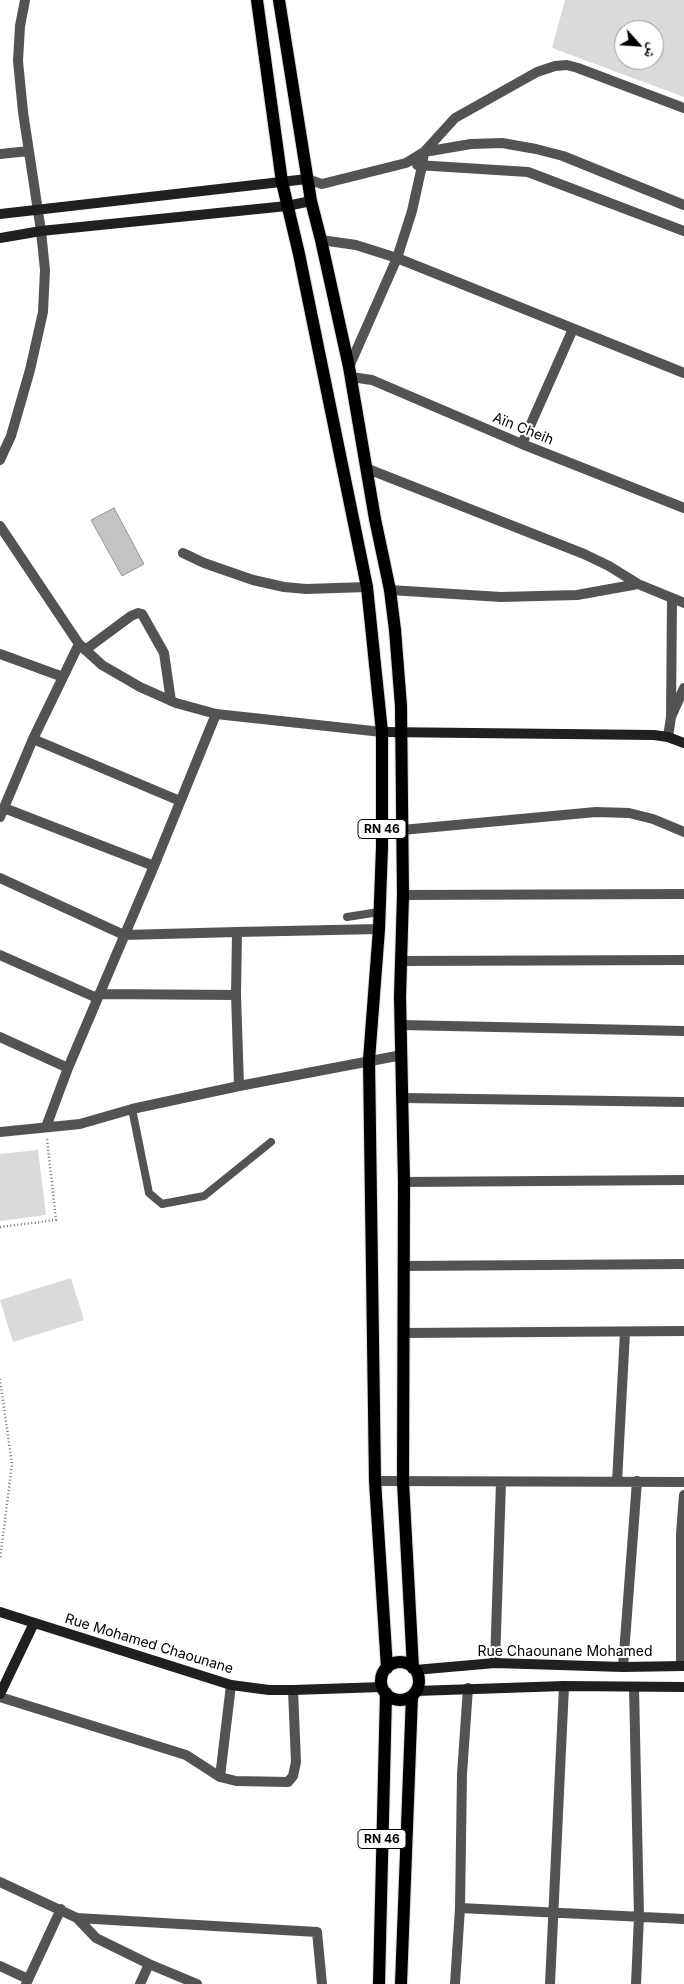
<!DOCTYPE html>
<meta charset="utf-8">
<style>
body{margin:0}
#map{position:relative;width:684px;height:1984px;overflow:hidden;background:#fff;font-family:Inter,"Noto Naskh Arabic",sans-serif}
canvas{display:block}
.north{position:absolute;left:614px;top:20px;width:50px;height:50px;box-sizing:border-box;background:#fff;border:1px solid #999;border-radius:50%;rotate:116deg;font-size:14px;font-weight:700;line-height:20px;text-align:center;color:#000}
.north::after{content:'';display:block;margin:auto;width:18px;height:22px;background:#000;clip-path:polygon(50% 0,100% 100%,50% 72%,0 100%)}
</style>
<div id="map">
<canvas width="684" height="1984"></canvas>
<div class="north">ش</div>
</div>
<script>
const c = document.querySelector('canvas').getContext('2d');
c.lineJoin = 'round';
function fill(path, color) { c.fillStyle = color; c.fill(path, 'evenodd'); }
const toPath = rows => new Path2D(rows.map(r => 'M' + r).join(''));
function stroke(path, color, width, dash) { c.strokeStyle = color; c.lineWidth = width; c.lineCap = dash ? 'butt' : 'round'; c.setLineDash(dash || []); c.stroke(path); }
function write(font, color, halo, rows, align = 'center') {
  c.font = font + ' Inter,sans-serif'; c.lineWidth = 4; c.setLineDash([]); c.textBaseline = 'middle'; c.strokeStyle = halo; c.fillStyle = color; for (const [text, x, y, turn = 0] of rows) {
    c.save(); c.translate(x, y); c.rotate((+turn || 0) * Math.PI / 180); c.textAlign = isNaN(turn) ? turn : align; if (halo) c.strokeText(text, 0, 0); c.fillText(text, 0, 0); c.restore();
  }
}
const green = toPath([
 [565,0,684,0,684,97,552,48],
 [624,30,654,30,654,60,624,60],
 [38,1150,46,1215,0,1221,0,1154],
 [71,1278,84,1320,13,1342,0,1300]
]);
const building = toPath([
 [114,508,144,564,122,576,91,520,114,508]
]);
const path = toPath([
 [0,1227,56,1220,47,1139],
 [0,1379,12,1464,0,1559]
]);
const lane = toPath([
 [347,917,379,912],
 [132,1109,149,1193,162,1204,204,1196,271,1142]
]);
const street = toPath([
 [0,154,29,151],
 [417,165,528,172,684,231],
 [307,179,322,184,406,163,424,152,471,144,502,143,536,149,563,156,684,205],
 [321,240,356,245,397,258,684,373],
 [349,367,397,258,412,211,422,166,424,152,455,118,537,72,555,66,567,65,578,68,684,108],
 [351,377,372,380,522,444,684,508],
 [522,444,573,329],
 [0,460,11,436,30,370,43,312,45,270,41,231,23,112,18,61,20,26,25,0],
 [368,469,584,554,609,566,638,584,684,603],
 [0,526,79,644,102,665,140,687,176,703,216,714,382,732],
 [183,553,204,563,253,580,284,587,306,589,367,587],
 [390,590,501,597,577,595,638,584],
 [85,650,131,616,138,613,142,614,164,653,171,701],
 [0,654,63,677],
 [671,717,672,598],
 [668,737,671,717,684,688],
 [33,739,180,801],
 [4,808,154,866],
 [0,817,33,739,79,644],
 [402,830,596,812,629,813,653,819,684,832],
 [0,878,124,935,237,932],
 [403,895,684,894],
 [0,955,97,998],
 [401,961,684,960],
 [99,994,236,995],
 [401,1025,684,1031],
 [0,1037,68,1068],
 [239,1086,236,995,237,932,379,929],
 [403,1098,684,1102],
 [46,1127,68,1068,154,866,216,714],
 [0,1132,80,1124,132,1109,239,1086,402,1055],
 [404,1182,684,1180],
 [404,1266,684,1264],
 [403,1333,684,1331],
 [375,1481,684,1482],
 [617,1482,625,1332],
 [495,1663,501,1482],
 [681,1666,681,1534,684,1495],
 [623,1667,637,1481],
 [634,1687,639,1916,636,1984],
 [0,1697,186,1755,220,1777,236,1781,288,1782,293,1776,296,1762,293,1690],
 [220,1777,231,1685],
 [0,1882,77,1918,317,1932,322,1984],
 [460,1908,684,1919],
 [77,1918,96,1938,149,1964,197,1984],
 [0,1966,28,1979],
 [26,1984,61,1909],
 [140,1984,149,1964],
 [455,1984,460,1908,462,1774,468,1688],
 [550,1984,564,1686]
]);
const secondary = toPath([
 [0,214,307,179],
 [0,238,41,231,287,206,311,201],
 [382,732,654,735,668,737,684,743],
 [0,1612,231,1685,269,1690,293,1690,382,1687],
 [415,1670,495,1663,623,1667,684,1666],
 [416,1691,564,1686,684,1687],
 [0,1694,34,1623]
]);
const primary = toPath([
 [257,0,282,182,299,254,367,587,382,732,382,847,379,929,369,1060,375,1481,387,1668],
 [279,0,311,201,321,240,349,367,375,519,390,590,395,630,401,706,403,895,400,997,404,1182,403,1482,413,1668],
 '381 1681a19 19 0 1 1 38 0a19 19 0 1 1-38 0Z',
 [379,1984,386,1693],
 [401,1984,412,1696]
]);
const shields = [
 [382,829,48],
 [382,1839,48]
];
const shieldNames = [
 ["RN 46",382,829],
 ["RN 46",382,1839]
];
const streetNames = [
 ["Aïn Cheih",523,429,22],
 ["Rue Mohamed Chaounane",149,1644,17],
 ["Rue Chaounane Mohamed",565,1652]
];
fill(green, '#dadada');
fill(building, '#c3c3c3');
stroke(building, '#979797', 1);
stroke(primary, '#dbdbdb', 14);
stroke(path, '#757575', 2.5, [1, 2.5]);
stroke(lane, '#535353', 8);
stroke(street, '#535353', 10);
stroke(secondary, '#202020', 10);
stroke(primary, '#000', 12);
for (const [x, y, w] of shields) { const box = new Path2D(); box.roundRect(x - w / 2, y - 9.5, w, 19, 4); c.fillStyle = '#fff'; c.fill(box); stroke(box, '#000', 1); }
write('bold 12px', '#000', null, shieldNames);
write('14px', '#000', '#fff', streetNames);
</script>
